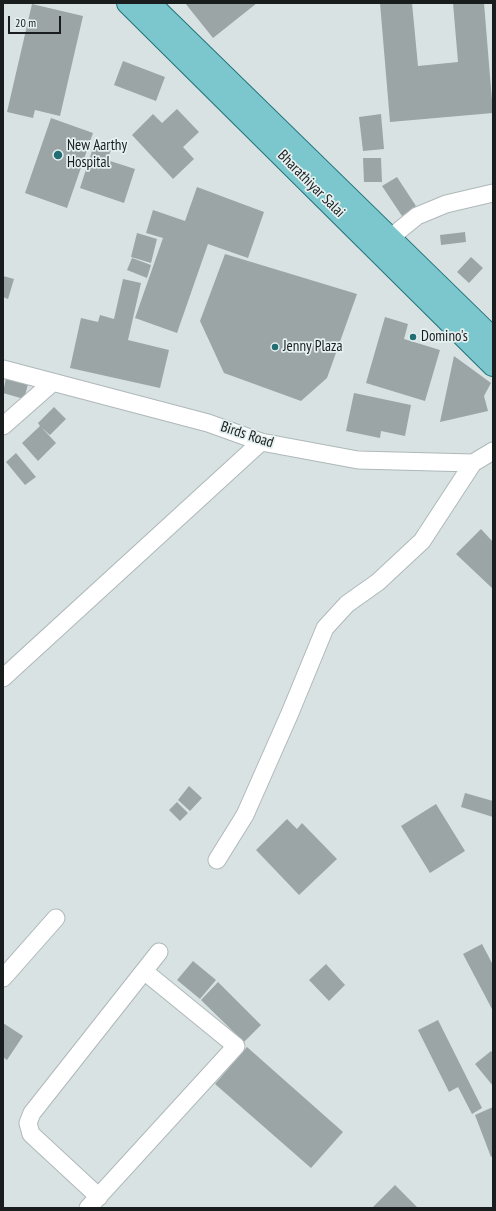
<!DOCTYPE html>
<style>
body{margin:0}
#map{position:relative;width:496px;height:1211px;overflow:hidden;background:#d8e2e3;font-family:"PT Sans Narrow",sans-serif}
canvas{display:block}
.frame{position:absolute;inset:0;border:4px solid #1a1d1e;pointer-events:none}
.scale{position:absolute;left:8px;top:16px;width:53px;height:18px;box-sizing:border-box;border:2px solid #1a1d1e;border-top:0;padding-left:5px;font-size:12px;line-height:14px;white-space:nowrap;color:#1a1d1e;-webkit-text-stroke:3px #e5f0f0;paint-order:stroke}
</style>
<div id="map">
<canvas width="496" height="1211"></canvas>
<div class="frame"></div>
<div class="scale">20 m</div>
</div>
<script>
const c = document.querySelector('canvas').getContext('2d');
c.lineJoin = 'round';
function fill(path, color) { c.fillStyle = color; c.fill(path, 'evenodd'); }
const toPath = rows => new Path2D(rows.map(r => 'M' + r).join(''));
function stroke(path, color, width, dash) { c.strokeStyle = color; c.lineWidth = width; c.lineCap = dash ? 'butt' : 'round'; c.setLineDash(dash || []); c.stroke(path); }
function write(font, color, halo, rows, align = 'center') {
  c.font = font + ' "PT Sans Narrow",sans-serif'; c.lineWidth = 3.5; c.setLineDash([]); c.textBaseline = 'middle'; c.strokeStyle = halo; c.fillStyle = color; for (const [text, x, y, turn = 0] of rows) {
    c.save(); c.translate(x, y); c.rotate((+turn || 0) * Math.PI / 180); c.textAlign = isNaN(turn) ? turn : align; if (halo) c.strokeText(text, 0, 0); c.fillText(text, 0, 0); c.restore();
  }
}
const building = toPath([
 [185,3,257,3,213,38],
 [380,3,412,3,418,66,458,62,453,3,484,3,493,113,390,122],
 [32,4,83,16,60,116,35,110,33,118,7,112],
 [123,61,165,77,156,101,114,85],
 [177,109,199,132,183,147,194,159,173,179,132,135,153,114,162,123],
 [381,114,384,149,363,151,359,117],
 [51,118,93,133,67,208,25,193],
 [94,145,111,150,107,160,135,169,124,203,80,188],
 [363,158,381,158,382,182,364,182],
 [397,177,416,206,402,216,382,186],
 [197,187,264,212,248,258,208,244,177,333,135,318,163,238,146,233,153,210,185,221],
 [465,232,466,242,441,245,440,235],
 [137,233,157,239,151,263,131,257],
 [225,254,357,294,327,378,301,401,224,373,200,321],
 [471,257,483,268,469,283,457,272],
 [132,258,151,265,147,278,127,270],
 [3,276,14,279,8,299,3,297],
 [123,279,141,283,128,340,169,350,160,388,70,368,81,318,98,322,100,315,114,319],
 [385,317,408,324,404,339,440,350,425,401,366,383],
 [454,356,491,383,484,396,488,411,440,422],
 [6,378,28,384,24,399,3,393],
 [354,393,411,405,405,436,381,431,380,438,346,431],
 [54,407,66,419,50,435,42,428,56,443,38,461,22,443,40,426,38,423],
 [16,453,36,477,25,485,6,462],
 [481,529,493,542,493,589,456,554],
 [189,786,202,798,190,811,178,800],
 [465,793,493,801,493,817,461,807],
 [177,802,188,813,180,821,169,810],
 [436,804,465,851,430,873,401,826],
 [287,819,297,829,302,823,337,859,299,895,256,850],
 [482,944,493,965,493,1011,463,954],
 [193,961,216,980,200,999,177,980],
 [326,964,345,985,329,1001,309,980],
 [218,982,261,1025,244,1042,201,1000],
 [438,1020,482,1108,472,1114,458,1087,449,1092,418,1030],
 [3,1023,23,1036,7,1060,3,1057],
 [247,1047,343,1132,311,1168,215,1084],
 [491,1051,493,1053,493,1086,475,1064],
 [493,1107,493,1156,491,1157,475,1115],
 [395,1185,418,1208,372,1208]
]);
const minor = toPath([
 [390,238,417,216,446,204,493,193],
 [3,369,208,423,261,442,358,460,473,463,493,451],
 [3,426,53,382],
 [3,678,261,442],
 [217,860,245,815,290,713,325,628,347,604,378,582,422,541,473,463],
 [3,978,56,918],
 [99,1197,31,1134,28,1123,32,1113,159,952],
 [88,1208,236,1046,144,971]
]);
const major = toPath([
 [128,3,493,365],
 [149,3,493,339]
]);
const markers = [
 [58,155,5,"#236e74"],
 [413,337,4,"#236e74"],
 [275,347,4,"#236e74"]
];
const poiNames = [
 ["New Aarthy",67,146],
 ["Hospital",67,163],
 ["Domino's",421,337],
 ["Jenny Plaza",283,347]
];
const streetNames = [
 ["Bharathiyar Salai",311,184,45],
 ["Birds Road",247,435,18]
];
fill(building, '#9ba5a6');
stroke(minor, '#afb8b9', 19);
stroke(major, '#20737a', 24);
stroke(minor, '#fff', 17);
stroke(major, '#7bc7cd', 22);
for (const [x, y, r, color] of markers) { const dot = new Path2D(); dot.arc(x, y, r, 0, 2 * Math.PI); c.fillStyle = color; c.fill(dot); stroke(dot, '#e5f0f0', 1.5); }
write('15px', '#1a1d1e', '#e5f0f0', poiNames, 'left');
write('15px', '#1a1d1e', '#e5f0f0', streetNames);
</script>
